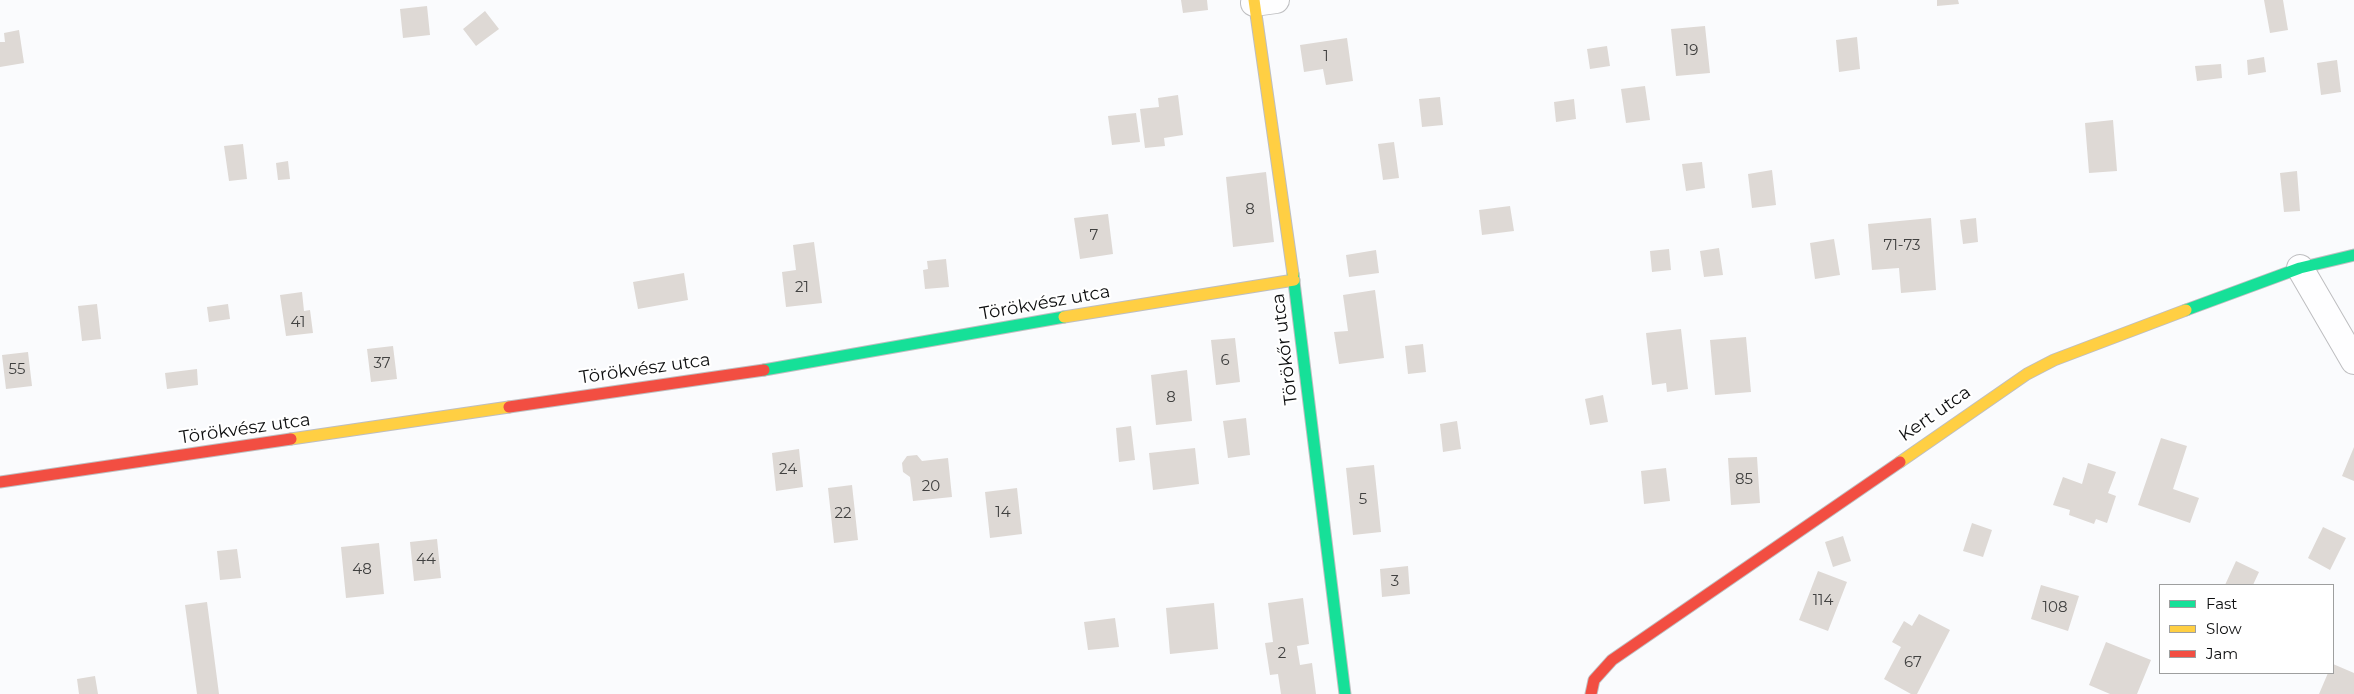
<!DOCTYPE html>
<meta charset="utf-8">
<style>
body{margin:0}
#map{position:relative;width:2354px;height:694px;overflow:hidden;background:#fafbfd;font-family:Montserrat,sans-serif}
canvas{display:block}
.legend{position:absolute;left:2159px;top:584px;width:175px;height:90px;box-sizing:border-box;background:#fff;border:1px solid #9e9f9f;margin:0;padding:6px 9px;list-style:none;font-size:15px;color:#0d0e0f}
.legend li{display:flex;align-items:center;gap:10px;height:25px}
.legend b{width:25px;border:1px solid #9e9f9f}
</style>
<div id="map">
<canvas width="2354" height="694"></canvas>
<ul class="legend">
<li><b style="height:6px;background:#16e098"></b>Fast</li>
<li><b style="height:6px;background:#ffcf43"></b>Slow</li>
<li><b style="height:6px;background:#f24e42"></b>Jam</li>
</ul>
</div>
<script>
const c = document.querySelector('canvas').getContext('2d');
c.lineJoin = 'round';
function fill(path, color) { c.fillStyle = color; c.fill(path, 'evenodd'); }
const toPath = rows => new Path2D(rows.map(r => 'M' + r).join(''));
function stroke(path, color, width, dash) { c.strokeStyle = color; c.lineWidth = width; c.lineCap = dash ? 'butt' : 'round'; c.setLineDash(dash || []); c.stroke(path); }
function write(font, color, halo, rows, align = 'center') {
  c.font = font + ' Montserrat,sans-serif'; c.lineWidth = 4.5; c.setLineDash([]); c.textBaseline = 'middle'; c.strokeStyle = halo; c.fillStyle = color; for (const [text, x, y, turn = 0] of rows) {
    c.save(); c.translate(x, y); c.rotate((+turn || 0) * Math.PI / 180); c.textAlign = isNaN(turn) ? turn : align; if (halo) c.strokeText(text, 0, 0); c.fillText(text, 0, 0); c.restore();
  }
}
const building = toPath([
 [1181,0,1207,0,1208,10,1183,13],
 [1937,0,1958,0,1959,4,1937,6],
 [2264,0,2283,0,2288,30,2270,33],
 [427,6,430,35,403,38,400,9],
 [485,11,499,29,476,46,463,29],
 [1705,26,1710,73,1676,76,1671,29],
 [19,30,24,63,0,67,0,42,5,42,4,33],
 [1857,37,1860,69,1839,72,1836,40],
 [1347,38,1353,81,1326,85,1323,69,1304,72,1300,45],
 [1607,46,1610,66,1590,69,1587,49],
 [2264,57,2266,72,2248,75,2247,60],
 [2337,60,2341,92,2321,95,2317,63],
 [2221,64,2222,78,2197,81,2195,66],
 [1645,86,1650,120,1626,123,1621,89],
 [1178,95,1183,135,1164,138,1165,146,1145,148,1140,109,1159,107,1158,98],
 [1440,97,1443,125,1422,127,1419,99],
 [1574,99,1576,119,1556,122,1554,102],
 [1136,113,1140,142,1112,145,1108,116],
 [2113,120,2117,171,2089,173,2085,123],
 [1394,142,1399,178,1383,180,1378,144],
 [243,144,247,179,229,181,224,146],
 [288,161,290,179,278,180,276,163],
 [1702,162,1705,188,1686,191,1682,164],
 [1772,170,1776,205,1752,208,1748,174],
 [2297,171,2300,211,2284,212,2280,173],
 [1266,172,1274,242,1233,247,1226,177],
 [1510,206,1514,231,1482,235,1479,210],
 [1108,214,1113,254,1080,259,1074,218],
 [1931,218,1936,290,1901,293,1899,268,1872,270,1868,224],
 [1976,218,1978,242,1963,244,1960,220],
 [1834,239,1840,275,1815,279,1810,243],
 [814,242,822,303,786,307,782,272,796,270,793,245],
 [1719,248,1723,275,1704,277,1700,251],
 [1669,249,1671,270,1652,272,1650,251],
 [1376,250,1379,273,1349,277,1346,255],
 [946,259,949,287,925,289,923,270,928,269,927,261],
 [684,273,688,300,638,309,633,282],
 [1375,290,1384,358,1339,364,1334,332,1348,331,1343,295],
 [302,292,304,311,310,310,313,333,286,336,280,295],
 [97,304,101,339,82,341,78,306],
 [228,304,230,319,209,322,207,307],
 [1681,329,1688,389,1667,392,1666,383,1652,385,1646,333],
 [1746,337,1751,392,1715,395,1710,340],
 [1235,338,1240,382,1216,385,1211,340],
 [1423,344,1426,372,1408,374,1405,346],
 [393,346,397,379,371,382,367,349],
 [28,352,32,386,6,389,2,355],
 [197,369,198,385,167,389,165,373],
 [1187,370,1192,421,1156,425,1151,375],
 [1603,395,1608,422,1590,425,1585,399],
 [1246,418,1250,455,1228,458,1223,421],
 [1457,421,1461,449,1443,452,1440,424],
 [1131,426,1135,460,1119,462,1116,428],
 [2161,438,2187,446,2173,489,2199,498,2190,523,2138,505],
 [2354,447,2354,481,2342,476],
 [1195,448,1199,484,1153,490,1149,453],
 [799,449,803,487,776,491,772,453],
 [917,455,922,461,948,458,952,497,913,501,910,477,903,472,902,463,907,456],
 [1757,457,1760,503,1731,505,1728,458],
 [2088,463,2116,472,2108,493,2116,496,2107,523,2096,519,2094,524,2069,515,2070,510,2053,505,2063,477,2082,484],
 [1374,465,1381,532,1353,535,1346,468],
 [1666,468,1670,501,1644,504,1641,471],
 [852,485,858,540,834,543,828,488],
 [1017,488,1022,534,990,538,985,492],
 [1972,523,1992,530,1983,557,1963,551],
 [2323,527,2346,538,2330,570,2308,558],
 [1843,536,1851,561,1833,567,1825,542],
 [437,539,441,578,414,581,410,542],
 [379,543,384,594,346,598,341,547],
 [237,549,241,578,220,580,217,551],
 [2236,561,2259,572,2253,585,2225,585],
 [1408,566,1410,594,1382,597,1380,569],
 [1818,571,1847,582,1828,631,1799,620],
 [2041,585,2079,596,2068,631,2031,619],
 [1303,598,1309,644,1297,646,1300,665,1312,663,1316,694,1281,694,1278,674,1270,675,1265,643,1273,642,1268,603],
 [207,602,219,694,197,694,185,605],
 [1214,603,1218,649,1170,654,1166,608],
 [1919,614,1950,630,1917,694,1911,694,1884,679,1901,647,1892,642,1904,621,1912,626],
 [1115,618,1119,647,1088,650,1084,622],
 [2106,642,2151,660,2137,694,2110,694,2089,685],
 [2333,664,2354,673,2354,694,2319,694,2328,673,2333,673],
 [95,676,98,694,79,694,77,679]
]);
const street = toPath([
 [1254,3,1276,0],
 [2300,268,2354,361]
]);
const fast = toPath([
 [1293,274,1345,694],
 [2186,310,2300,268,2354,255],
 [764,370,1064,317]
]);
const slow = toPath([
 [1254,0,1293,274],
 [1064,317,1294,280],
 [291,439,509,407],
 [1900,462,2027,374,2054,360,2186,310]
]);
const jam = toPath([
 [509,407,764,370],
 [0,482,291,439],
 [1591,694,1594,680,1612,660,1900,462]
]);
const numberNames = [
 ["19",1691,51],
 ["1",1326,57],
 ["8",1250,210],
 ["7",1094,236],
 ["71-73",1902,246],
 ["21",802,288],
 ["41",298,323],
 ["6",1225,361],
 ["37",382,364],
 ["55",17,370],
 ["8",1171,398],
 ["24",788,470],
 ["85",1744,480],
 ["20",931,487],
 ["5",1363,500],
 ["14",1003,513],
 ["22",843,514],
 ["44",426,560],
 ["48",362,570],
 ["3",1395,582],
 ["114",1823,601],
 ["108",2055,608],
 ["2",1282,654],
 ["67",1913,663]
];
const streetNames = [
 ["Törökvész utca",1045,303,-10],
 ["Törökőr utca",1285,349,-97],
 ["Törökvész utca",645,369,-8],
 ["Kert utca",1935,414,-35],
 ["Törökvész utca",245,429,-8]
];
fill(building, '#ded9d5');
stroke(street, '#bebec0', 28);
stroke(fast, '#bebec0', 13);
stroke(slow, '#bebec0', 13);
stroke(jam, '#bebec0', 13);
stroke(street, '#fefeff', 26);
stroke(fast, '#16e098', 11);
stroke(slow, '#ffcf43', 11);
stroke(jam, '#f24e42', 11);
write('15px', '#414140', null, numberNames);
write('18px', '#0d0e0f', '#fff', streetNames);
</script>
